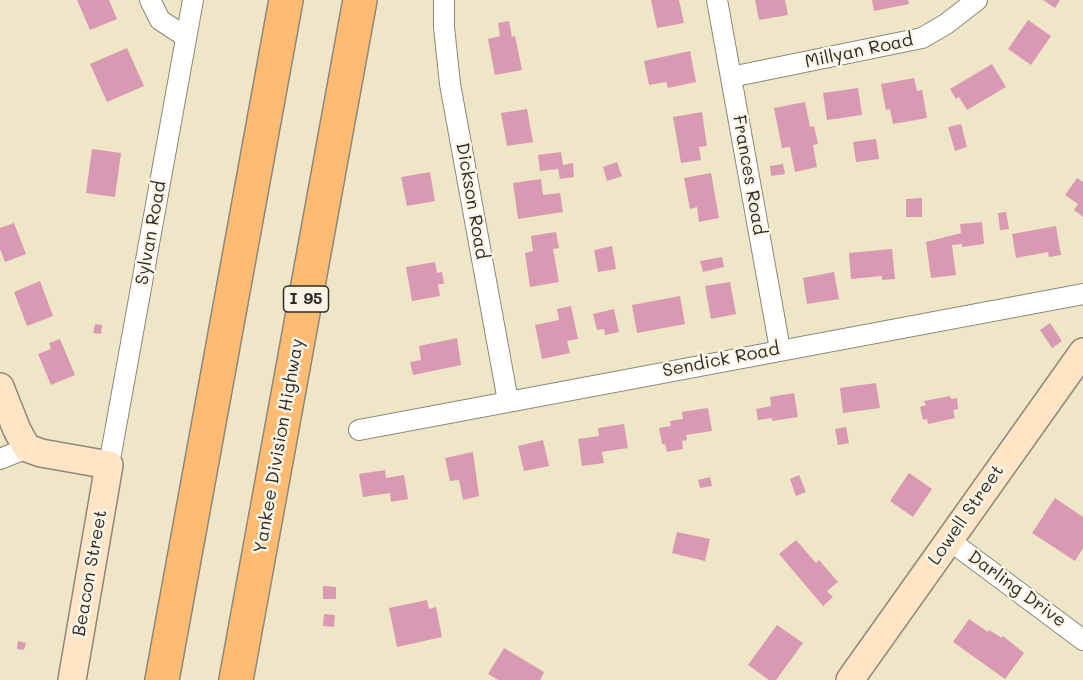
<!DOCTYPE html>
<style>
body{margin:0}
canvas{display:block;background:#efe6c8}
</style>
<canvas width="1083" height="680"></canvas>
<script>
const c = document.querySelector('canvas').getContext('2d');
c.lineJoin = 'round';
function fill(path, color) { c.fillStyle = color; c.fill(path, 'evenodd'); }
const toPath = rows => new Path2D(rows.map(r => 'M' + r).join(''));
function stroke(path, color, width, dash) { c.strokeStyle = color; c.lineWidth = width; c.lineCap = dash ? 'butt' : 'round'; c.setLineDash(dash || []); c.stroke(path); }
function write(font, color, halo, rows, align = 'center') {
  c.font = font + ' Mali,sans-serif'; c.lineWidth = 5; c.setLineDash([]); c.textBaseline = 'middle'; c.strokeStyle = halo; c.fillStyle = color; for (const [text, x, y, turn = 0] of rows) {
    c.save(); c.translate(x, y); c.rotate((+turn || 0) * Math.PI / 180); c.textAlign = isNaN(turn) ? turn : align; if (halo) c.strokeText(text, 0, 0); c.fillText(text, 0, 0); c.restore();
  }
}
const building = toPath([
 [77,0,109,0,117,19,90,30],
 [651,0,679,0,684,23,657,28],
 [755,0,785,0,788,15,759,20],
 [872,0,908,0,909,4,874,11],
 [1043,0,1060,0,1055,8],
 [1028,20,1051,36,1031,65,1008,49],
 [509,21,512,37,515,36,522,70,495,75,488,39,500,36,498,23],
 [127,48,144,86,107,102,90,64],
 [690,51,696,82,668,88,666,82,649,85,644,61],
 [992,64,1006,87,967,110,959,97,956,99,950,89],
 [914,78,917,91,922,90,927,118,893,124,890,109,886,110,881,84],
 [858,88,862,115,827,120,823,93],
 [805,102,810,127,814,126,818,144,813,145,817,167,795,172,790,147,782,148,774,108],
 [527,109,533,142,507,146,501,113],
 [702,112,707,146,699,147,701,160,681,163,673,117],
 [961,124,967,147,955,151,948,127],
 [876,139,879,159,856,162,853,142],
 [92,149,121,153,115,197,86,193],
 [561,152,563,165,573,163,574,177,560,179,558,169,540,171,538,155],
 [617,162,622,176,607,181,603,167],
 [783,164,785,174,771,176,770,166],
 [430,172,435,201,407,206,401,177],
 [711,173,719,218,699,222,697,207,690,209,684,178],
 [1077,178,1083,182,1083,217,1074,210,1078,204,1065,195],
 [541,179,543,195,560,193,563,212,518,219,513,183],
 [922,198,922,217,906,217,906,199],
 [1006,212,1009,229,1000,230,998,213],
 [982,222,984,244,962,247,962,244,952,245,956,275,931,278,926,242,961,233,960,224],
 [14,223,26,254,5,262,0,249,0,228],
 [1056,226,1061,255,1049,257,1048,252,1016,258,1012,234],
 [556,232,559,248,553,249,559,282,530,287,525,253,533,251,531,236],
 [612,246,616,269,598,272,594,250],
 [892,249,895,279,882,280,882,276,851,279,849,253],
 [722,257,724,267,703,272,700,261],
 [435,262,437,273,442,272,444,284,438,284,440,296,412,301,406,267],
 [834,272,839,299,807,304,803,278],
 [40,281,53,316,27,326,14,292],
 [730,282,736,314,711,319,705,286],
 [680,296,685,324,637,333,632,305],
 [571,306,578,339,567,341,570,353,542,359,535,325,559,320,557,309],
 [614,309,619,332,605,335,604,329,597,330,593,314],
 [1050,323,1062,341,1052,348,1040,330],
 [95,324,102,325,101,334,93,333],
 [457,338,461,365,413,375,410,362,421,360,419,346],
 [60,339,75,375,51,385,38,354,51,349,49,343],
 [876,383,880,408,843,413,840,388],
 [794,393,798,417,772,421,772,418,758,420,756,409,771,406,770,397],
 [950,396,951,399,957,398,958,409,953,410,955,418,928,424,927,419,923,420,920,407,926,405,924,401],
 [708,408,712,431,686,435,687,440,682,441,683,449,667,452,665,444,662,444,659,428,671,426,670,421,683,419,682,412],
 [624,424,628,448,602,452,604,463,582,466,578,439,599,436,598,428],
 [846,427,849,443,838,445,835,429],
 [543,440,549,466,524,471,518,446],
 [473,452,479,496,463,500,459,480,450,481,445,458],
 [385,470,386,478,404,475,408,499,391,502,390,493,363,497,359,474],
 [909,473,932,489,913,517,890,501],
 [799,475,806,492,796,496,790,479],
 [710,477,712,486,700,488,698,480],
 [1055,498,1083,517,1083,548,1075,561,1032,533],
 [677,532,710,539,705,561,672,553],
 [796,540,816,563,819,560,838,582,827,591,833,597,823,606,779,554],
 [323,586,336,587,336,599,323,599],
 [427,600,429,609,436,607,442,637,397,647,389,608],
 [324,614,335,615,334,627,323,626],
 [969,619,988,632,989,630,1002,638,1003,636,1024,653,1005,679,953,642],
 [777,625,803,643,776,680,769,680,748,665],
 [18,641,26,643,24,650,17,649],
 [504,648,544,672,540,680,498,680,488,674]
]);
const street = toPath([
 [150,0,160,20,186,37],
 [444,0,444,27,450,84,508,401],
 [717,0,780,349],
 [731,77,922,38,946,24,977,0],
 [359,430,1083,294],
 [0,459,27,448],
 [109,465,193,0],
 [949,540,1083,640]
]);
const secondary = toPath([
 [0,387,17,430,27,448,41,453,109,465,72,680],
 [850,680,1083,352]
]);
const highway = toPath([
 [162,680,286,0],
 [236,680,360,0]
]);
const shields = [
 [306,299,45]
];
const shieldNames = [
 ["I 95",306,299]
];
const streetNames = [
 ["Millyan Road",859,51,-12],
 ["Frances Road",749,175,80],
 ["Dickson Road",472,201,80],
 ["Sylvan Road",151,233,-80],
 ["Sendick Road",721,360,-11],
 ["Yankee Division Highway",279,446,-80],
 ["Lowell Street",966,515,-55],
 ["Beacon Street",90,573,-80],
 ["Darling Drive",1017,589,36]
];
fill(building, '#d999b2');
stroke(street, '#8d887a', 22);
stroke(secondary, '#8d887a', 30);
stroke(highway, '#8d887a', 36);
stroke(street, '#fff', 20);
stroke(secondary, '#ffe4c6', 27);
stroke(highway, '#febb71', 33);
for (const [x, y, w] of shields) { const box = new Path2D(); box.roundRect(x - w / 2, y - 13, w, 26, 4.5); c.fillStyle = '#fcf5e5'; c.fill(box); stroke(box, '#2b2b2b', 1.5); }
write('bold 16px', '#2b2b2b', null, shieldNames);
write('18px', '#2b2b2b', '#fcf5e5', streetNames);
</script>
